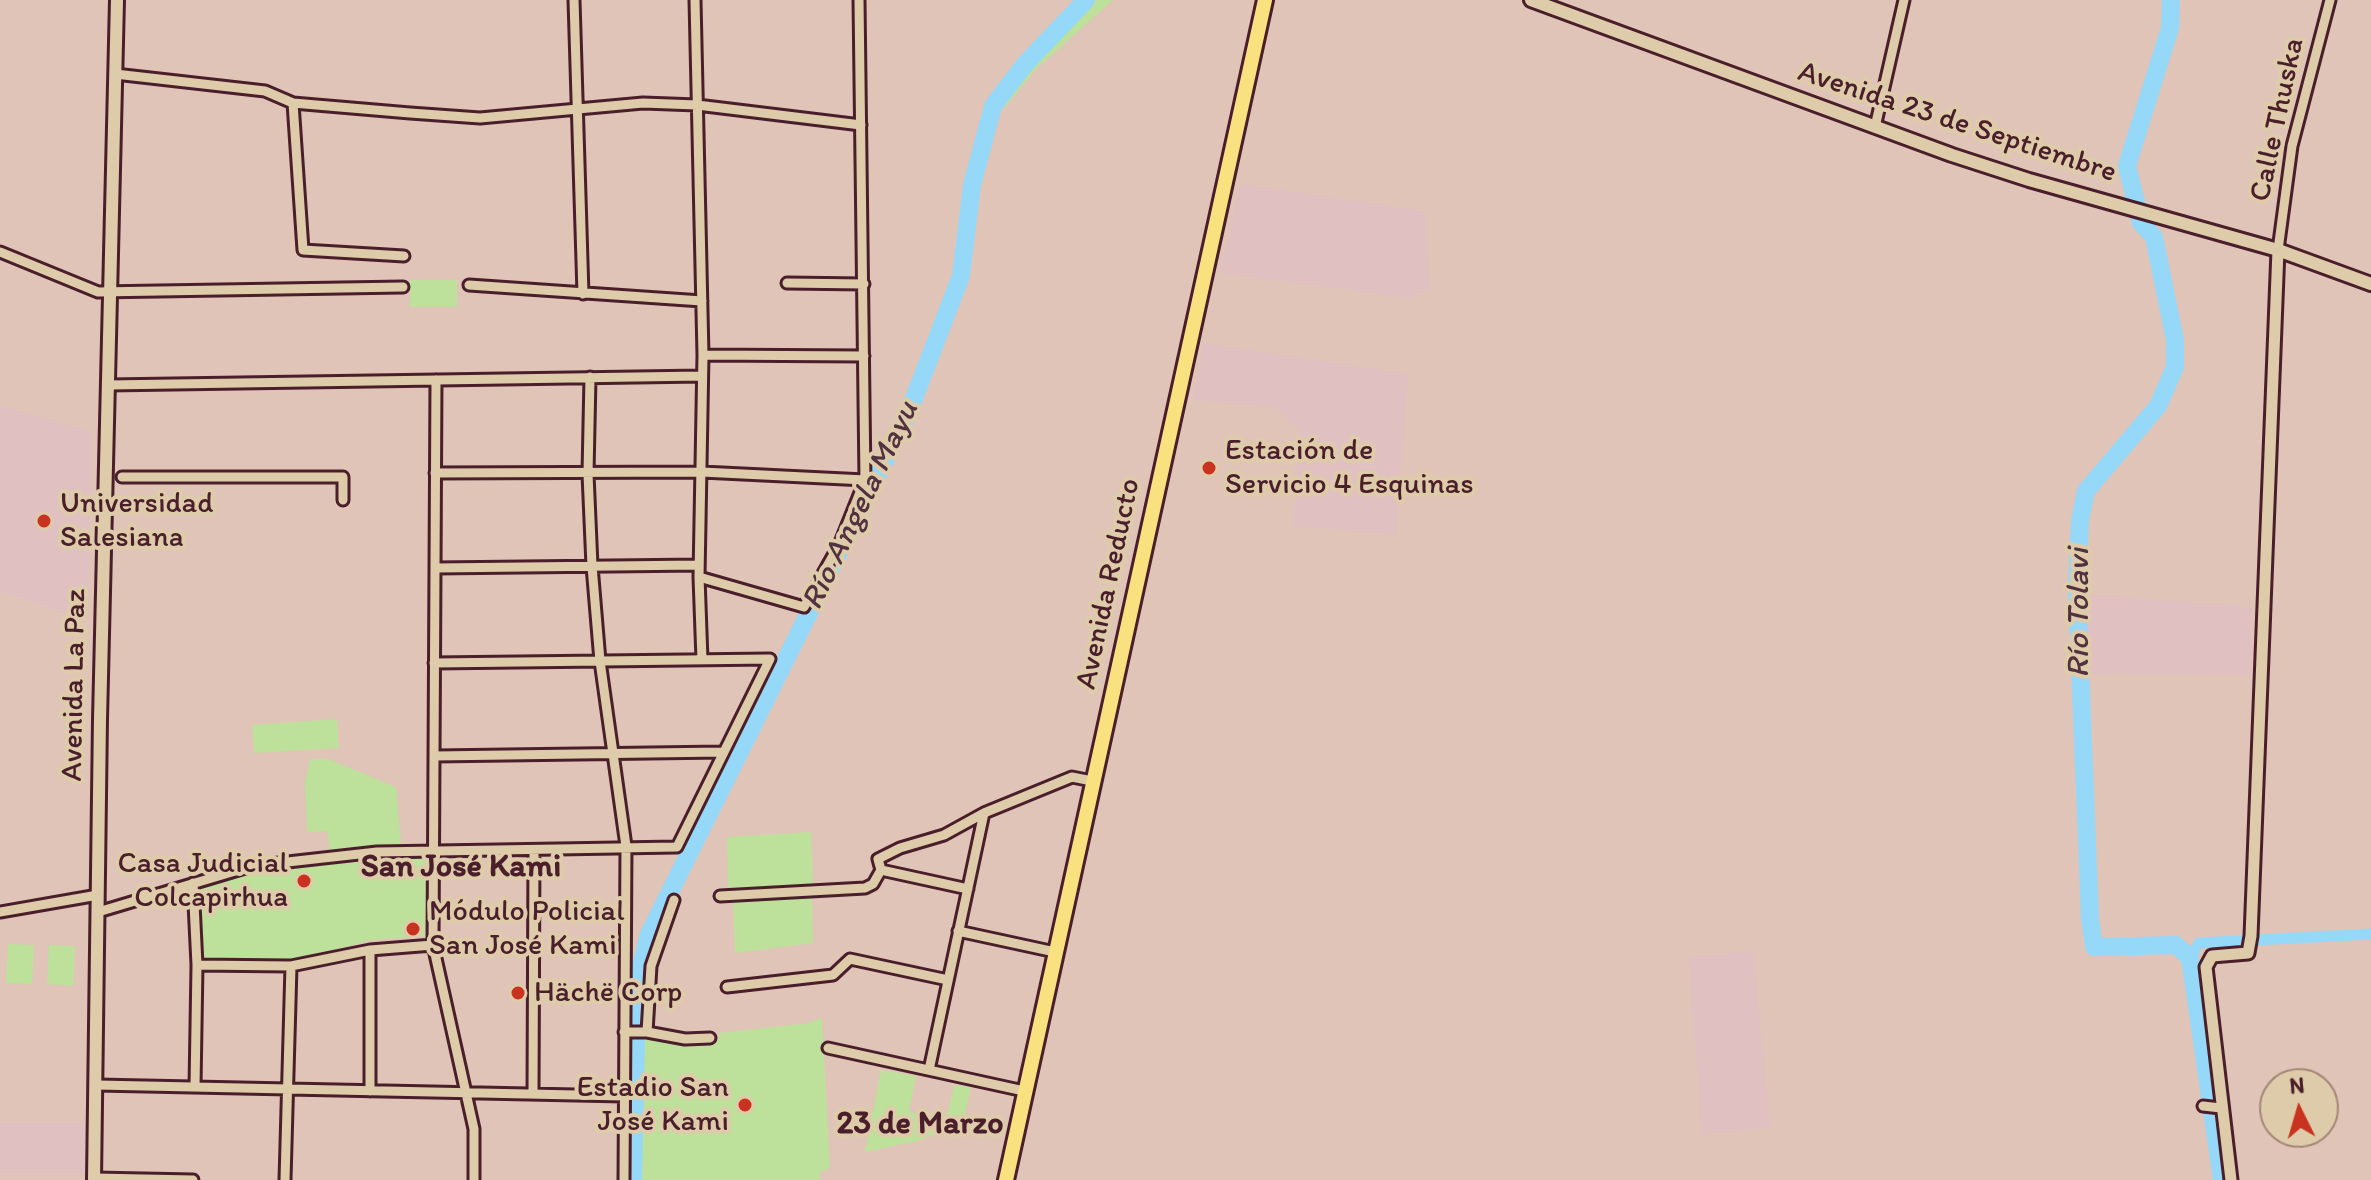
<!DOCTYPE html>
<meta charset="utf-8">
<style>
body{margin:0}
#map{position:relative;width:2371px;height:1180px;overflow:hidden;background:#e0c4b7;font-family:Itim,sans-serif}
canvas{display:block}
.north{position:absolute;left:2259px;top:1068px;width:80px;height:80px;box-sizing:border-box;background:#decba9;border:2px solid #a38677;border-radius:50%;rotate:355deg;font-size:22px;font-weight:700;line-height:32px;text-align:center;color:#4a1f2b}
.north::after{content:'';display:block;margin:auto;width:28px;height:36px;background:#c8321e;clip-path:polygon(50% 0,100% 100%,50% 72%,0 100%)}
</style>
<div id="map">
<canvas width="2371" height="1180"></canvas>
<div class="north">N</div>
</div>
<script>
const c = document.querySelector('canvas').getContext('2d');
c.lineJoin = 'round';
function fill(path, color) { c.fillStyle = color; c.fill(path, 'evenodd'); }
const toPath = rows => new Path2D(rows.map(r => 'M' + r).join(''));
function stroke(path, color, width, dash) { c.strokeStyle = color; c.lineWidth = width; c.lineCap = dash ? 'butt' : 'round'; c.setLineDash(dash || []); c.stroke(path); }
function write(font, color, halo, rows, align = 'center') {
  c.font = font + ' Itim,sans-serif'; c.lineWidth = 8; c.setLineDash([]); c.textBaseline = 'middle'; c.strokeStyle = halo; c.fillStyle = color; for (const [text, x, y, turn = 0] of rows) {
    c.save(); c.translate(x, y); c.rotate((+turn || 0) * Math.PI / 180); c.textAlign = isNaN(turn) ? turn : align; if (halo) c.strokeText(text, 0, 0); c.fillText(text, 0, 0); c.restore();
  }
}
const built = toPath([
 [1241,184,1425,211,1429,289,1410,298,1220,273],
 [1204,343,1408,374,1396,535,1294,526,1299,429,1276,408,1193,400],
 [0,405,91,432,89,621,0,591],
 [2083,594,2252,607,2251,675,2088,674],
 [1753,951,1770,1127,1702,1135,1689,957],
 [0,1122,83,1122,84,1174,0,1174]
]);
const green = toPath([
 [1096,0,1113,0,1034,71,1004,109,1007,96,1032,64],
 [410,280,457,280,457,307,410,307],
 [337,719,339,748,254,753,252,725],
 [310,759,328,759,396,787,401,844,330,851,327,831,307,832,305,782],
 [811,832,813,886,728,890,727,837],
 [378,857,426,857,425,936,372,940,290,961,207,959,203,955,198,887,256,872],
 [812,896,813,943,735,953,733,900],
 [8,944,34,945,32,984,6,983],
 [49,945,75,946,73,986,47,984],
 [822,1018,830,1168,820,1172,820,1180,627,1180,629,1035,665,1041,719,1040,719,1033,808,1023],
 [881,1070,916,1076,909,1112,946,1120,954,1085,971,1087,964,1120,921,1140,865,1152]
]);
const canal = toPath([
 [2190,958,2199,943,2371,934]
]);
const river = toPath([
 [2171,0,2170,28,2127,166,2141,223,2154,237,2175,340,2175,367,2158,406,2086,491,2080,520,2077,590,2090,919,2094,947,2176,945,2190,958,2222,1180],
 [638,1020,638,978,649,934,908,414,961,276,972,185,993,106,1025,64,1086,0],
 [633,1180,636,1041]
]);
const minor = toPath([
 [574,0,583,294],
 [695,0,703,355,699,577,702,660],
 [115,74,265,91,293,103,410,113,480,118,643,103,697,105,861,125],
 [293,103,303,250,404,256],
 [1875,127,1904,0],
 [2278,250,2292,146,2330,0],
 [0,252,98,292,403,287],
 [787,283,864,284],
 [469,285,702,301],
 [703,355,864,356],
 [590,377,588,474,592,566,600,661,626,846,624,1180],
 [436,380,433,945,474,1129,474,1180],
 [108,385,702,376],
 [435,473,702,472,865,480],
 [122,477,343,477,343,500],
 [436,568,699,565],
 [699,577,804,607,839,545,865,480,859,0],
 [435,756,722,752],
 [881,870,878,859,900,848,944,835,984,813,1072,777,1092,781],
 [193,883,197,965,195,1087],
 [720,896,865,888,873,884,881,870,968,889],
 [0,912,98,895],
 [98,912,252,866,377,852,677,847,770,659,434,663],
 [958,931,1055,952],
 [197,965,291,966,370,950,433,945],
 [727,987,833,975,850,959,948,980],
 [624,1032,647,1032,685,1039,710,1038],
 [647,1032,651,966,674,900],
 [828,1048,1024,1091],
 [929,1070,984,813],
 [97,1085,624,1096],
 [370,1091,370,950],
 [533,1094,534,850],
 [2203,1106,2221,1108],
 [95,1178,193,1180],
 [285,1180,291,966]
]);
const tertiary = toPath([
 [2231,1180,2206,967,2212,956,2248,953,2251,936,2278,250]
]);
const secondary = toPath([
 [1531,0,1952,155,2029,180,2278,250,2371,284],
 [94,1180,100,719,117,0]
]);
const primary = toPath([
 [1006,1180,1265,0]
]);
const markers = [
 [1209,468,8,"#c8321e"],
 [44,521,8,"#c8321e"],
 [304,881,8,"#c8321e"],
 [413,929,8,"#c8321e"],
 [518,993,8,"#c8321e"],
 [745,1105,8,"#c8321e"]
];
const streetNames = [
 ["Calle Thuska",2278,120,-78],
 ["Avenida 23 de Septiembre",1957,123,18],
 ["Avenida Reducto",1109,584,-78],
 ["Avenida La Paz",75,685,-89]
];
const poiNames = [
 ["Estación de",1225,451],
 ["Servicio 4 Esquinas",1225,485],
 ["Universidad",60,504],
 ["Salesiana",60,538],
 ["Casa Judicial",288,864,"right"],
 ["Colcapirhua",288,898,"right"],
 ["Módulo Policial",429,912],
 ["San José Kami",429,946],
 ["Hächë Corp",534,993],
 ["Estadio San",729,1088,"right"],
 ["José Kami",729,1122,"right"]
];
const waterNames = [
 ["Río Angela Mayu",861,506,-64],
 ["Río Tolavi",2080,613,-90]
];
const neighbourhoodNames = [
 ["San José Kami",461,868],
 ["23 de Marzo",920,1125]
];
fill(built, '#e1c0c1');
fill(green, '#bde09a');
stroke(canal, '#96d8f8', 11);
stroke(river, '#96d8f8', 18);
stroke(minor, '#4a1f2b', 15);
stroke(tertiary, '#4a1f2b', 17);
stroke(secondary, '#4a1f2b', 18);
stroke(primary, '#4a1f2b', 20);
stroke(minor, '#decba9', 9);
stroke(tertiary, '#decba9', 11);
stroke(secondary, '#decba9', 12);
stroke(primary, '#fae180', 14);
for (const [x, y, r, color] of markers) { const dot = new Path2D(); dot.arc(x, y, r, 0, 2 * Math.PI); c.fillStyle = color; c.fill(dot); stroke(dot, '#decba9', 3); }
write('30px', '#4a1f2b', '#decba9', streetNames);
write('30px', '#4a1f2b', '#decba9', poiNames, 'left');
write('italic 32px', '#523240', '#decba9', waterNames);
write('bold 32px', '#4a1f2b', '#decba9', neighbourhoodNames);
</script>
